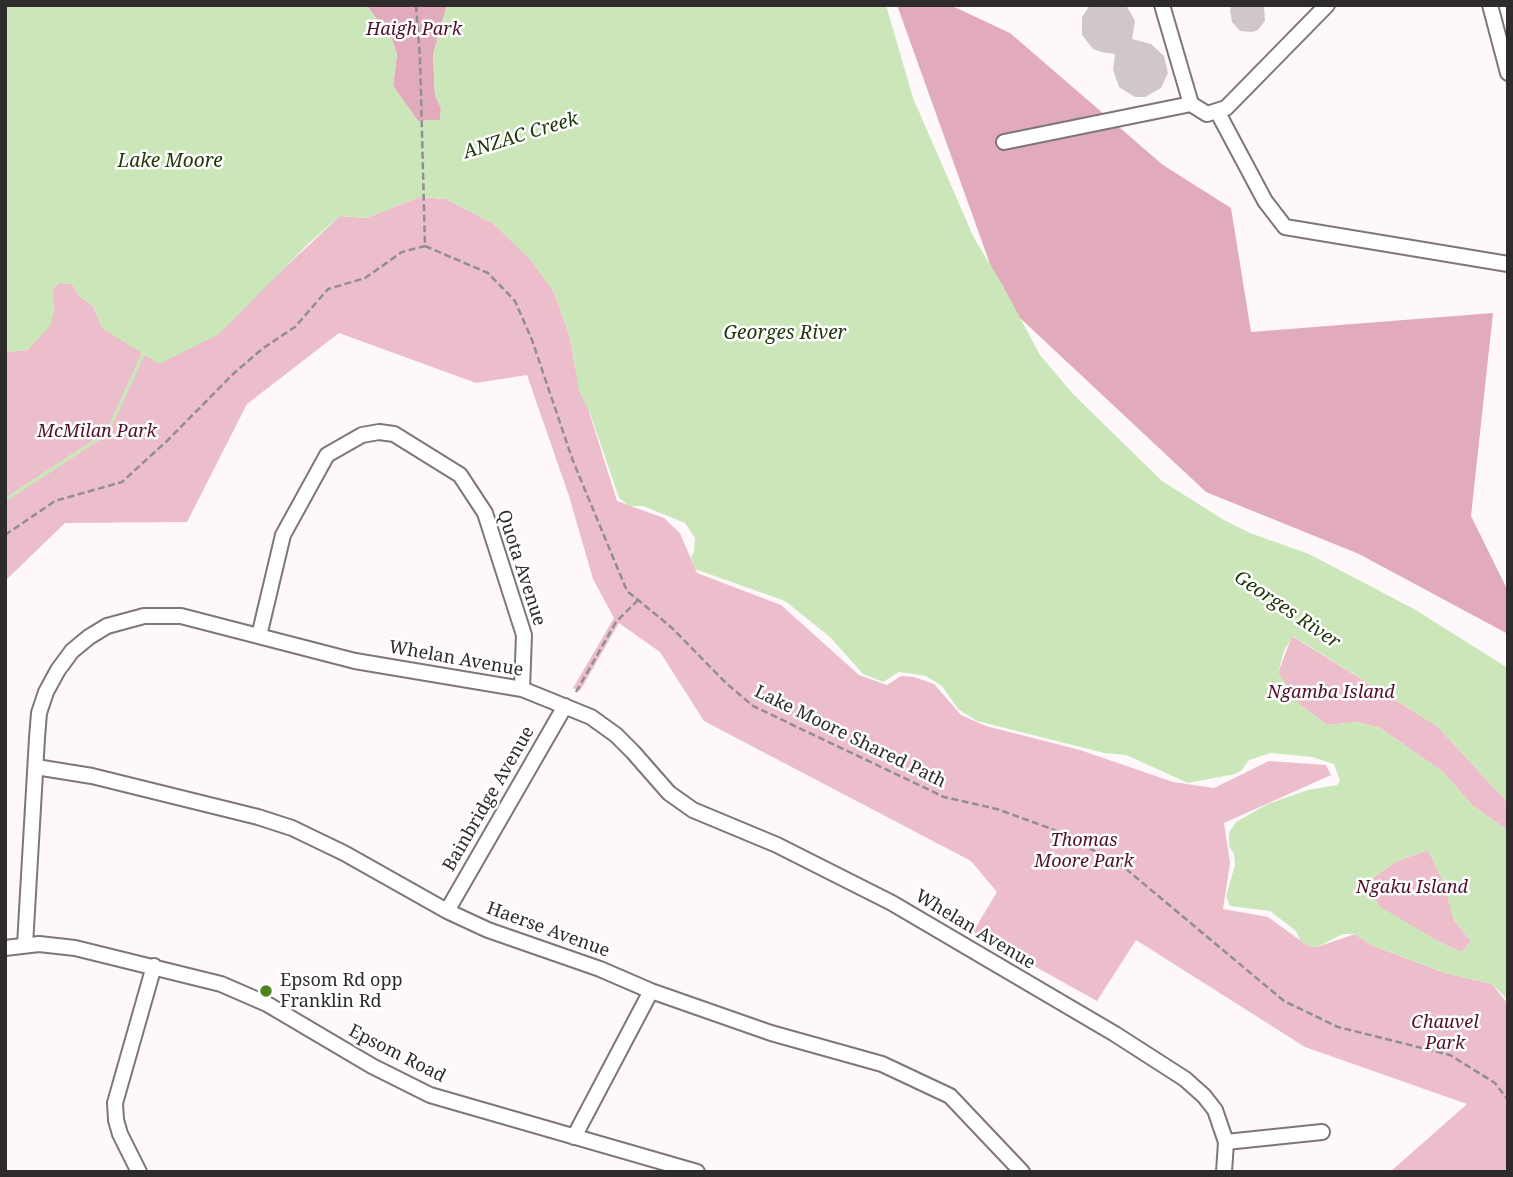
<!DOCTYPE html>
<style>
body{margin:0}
#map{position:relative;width:1513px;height:1177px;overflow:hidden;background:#fef8fa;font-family:"Noto Serif",serif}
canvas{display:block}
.frame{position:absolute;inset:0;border:7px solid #2e2b2c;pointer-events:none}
</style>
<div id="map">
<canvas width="1513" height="1177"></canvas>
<div class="frame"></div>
</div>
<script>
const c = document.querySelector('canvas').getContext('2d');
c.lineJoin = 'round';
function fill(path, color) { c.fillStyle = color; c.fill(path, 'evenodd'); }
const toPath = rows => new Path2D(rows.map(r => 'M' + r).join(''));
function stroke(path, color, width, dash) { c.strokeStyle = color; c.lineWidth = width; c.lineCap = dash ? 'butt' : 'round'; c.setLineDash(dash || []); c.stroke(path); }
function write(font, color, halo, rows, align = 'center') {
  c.font = font + ' "Noto Serif",serif'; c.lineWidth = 5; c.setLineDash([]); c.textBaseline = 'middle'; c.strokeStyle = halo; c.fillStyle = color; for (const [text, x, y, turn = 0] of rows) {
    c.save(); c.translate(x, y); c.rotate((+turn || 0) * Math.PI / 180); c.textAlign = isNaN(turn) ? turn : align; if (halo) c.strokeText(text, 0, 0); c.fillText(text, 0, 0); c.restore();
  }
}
const green = toPath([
 [419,197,446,199,494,224,531,260,554,292,570,337,575,367,617,501,664,518,680,533,697,573,781,605,859,675,887,685,901,676,914,677,934,684,961,715,986,726,1080,750,1173,782,1214,788,1269,761,1326,765,1331,775,1224,823,1230,863,1223,909,1268,917,1308,946,1317,947,1355,934,1371,945,1445,973,1492,984,1508,1004,1508,1172,1390,1172,1467,1104,1305,1047,1136,940,1097,1001,973,932,997,892,971,861,704,721,660,652,619,623,580,691,573,688,614,618,593,579,569,496,527,375,476,383,339,333,247,404,187,522,65,523,5,581,5,352,28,350,54,310,52,290,59,283,72,284,80,297,93,306,102,328,277,275,340,216,366,218],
 [1292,636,1437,726,1508,803,1508,831,1472,805,1443,772,1380,728,1357,722,1327,725,1298,703,1278,673],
 [1428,850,1444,883,1454,920,1471,941,1462,952,1443,944,1379,907,1365,883,1397,861]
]);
const forest = toPath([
 [366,5,449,5,446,8,433,55,435,95,441,108,440,120,418,121,393,86,397,54,391,37],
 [897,5,950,5,1010,33,1163,165,1231,208,1251,332,1493,313,1471,516,1508,591,1508,634,1359,554,1206,492,1004,303]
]);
const water = toPath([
 [5,5,366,5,391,37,397,54,393,86,418,121,440,120,441,108,435,95,433,55,446,8,449,5,886,5,913,98,974,238,1002,284,1040,355,1073,394,1162,481,1224,520,1250,533,1309,554,1414,609,1508,668,1508,803,1437,726,1293,636,1284,651,1278,673,1298,703,1327,725,1357,722,1380,728,1443,772,1472,805,1508,831,1508,1000,1492,984,1445,973,1371,945,1355,934,1343,934,1317,947,1308,946,1300,940,1296,931,1270,911,1230,906,1226,896,1235,865,1234,854,1229,846,1229,833,1236,822,1268,804,1308,790,1337,785,1340,781,1334,764,1312,757,1271,753,1249,760,1242,770,1235,774,1188,783,1126,755,1104,753,977,721,958,709,942,686,926,676,899,672,883,682,863,674,830,637,785,601,695,569,691,557,694,552,695,538,685,523,643,506,629,506,619,498,590,413,579,391,570,337,554,292,531,260,494,224,446,199,419,197,366,218,340,216,309,243,219,334,159,364,102,328,93,306,80,297,72,284,59,283,52,290,54,310,50,326,28,350,5,352],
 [1428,850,1444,883,1454,920,1471,941,1462,952,1443,944,1380,907,1365,883,1397,861]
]);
const stream = toPath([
 [5,500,107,433,144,352]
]);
const building = toPath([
 [1090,5,1126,5,1135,21,1132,39,1151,44,1164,56,1168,73,1161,88,1145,97,1135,97,1119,87,1113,70,1115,54,1101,52,1093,49,1082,35,1082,17],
 [1232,5,1264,5,1265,21,1258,30,1252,32,1240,31,1232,22,1230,10]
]);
const path = toPath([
 [416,5,420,58,425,246],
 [425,246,488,273,515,301,532,340,573,461,627,591,671,627,726,683,753,706,944,797,997,809,1052,829,1120,864,1284,1001,1338,1027,1450,1055,1495,1083,1508,1100],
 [5,535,55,501,122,482,168,440,233,374,262,349,295,327,328,289,365,278,402,252,425,246],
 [576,692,616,622,638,600]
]);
const minor = toPath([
 [1162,5,1191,104,1207,114,1226,108,1327,5],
 [1490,5,1508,73],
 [1217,111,1265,201,1285,227,1508,264],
 [1004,142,1191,104],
 [259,636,283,535,327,455,362,435,379,432,394,434,460,475,485,513,524,635,522,689],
 [36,767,92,776,258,817,292,828,344,853,447,911,488,930,600,969,651,991,771,1033,882,1064,950,1096,1022,1172],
 [447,911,565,706],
 [25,945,37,738,39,713,46,692,58,670,72,651,89,637,107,626,144,616,181,616,355,661,522,689,591,717,616,735,633,752,669,793,693,810,777,845,892,903,1115,1034,1185,1079,1204,1096,1215,1110,1226,1142,1224,1172],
 [5,948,39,944,75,948,221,984,267,1004,372,1066,430,1095,697,1172],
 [574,1137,651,991],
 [1226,1142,1322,1132],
 [139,1172,120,1134,116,1120,115,1103,154,966]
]);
const markers = [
 [266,991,7,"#4e841c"]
];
const parkNames = [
 ["Haigh Park",414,30],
 ["McMilan Park",97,432],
 ["Ngamba Island",1331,693],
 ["Thomas",1084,841],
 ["Moore Park",1084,862],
 ["Ngaku Island",1412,888],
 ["Chauvel",1445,1023],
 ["Park",1445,1044]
];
const streetNames = [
 ["Quota Avenue",521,568,72],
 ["Whelan Avenue",456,659,10],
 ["Lake Moore Shared Path",850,737,26],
 ["Bainbridge Avenue",489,799,-60],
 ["Haerse Avenue",548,930,20],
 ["Whelan Avenue",975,930,31],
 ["Epsom Road",397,1054,27]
];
const poiNames = [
 ["Epsom Rd opp",280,981],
 ["Franklin Rd",280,1002]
];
const waterNames = [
 ["ANZAC Creek",521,136,-17],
 ["Lake Moore",170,162],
 ["Georges River",785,334],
 ["Georges River",1287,610,34]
];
fill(green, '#ecbdca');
fill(forest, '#e1abbb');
fill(water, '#cbe7ba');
stroke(stream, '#cbe7ba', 3.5);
fill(building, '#d0c7c9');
stroke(minor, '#7e7678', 18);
stroke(path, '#928e90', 2.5, [7, 3.5]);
stroke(minor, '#fff', 14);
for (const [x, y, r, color] of markers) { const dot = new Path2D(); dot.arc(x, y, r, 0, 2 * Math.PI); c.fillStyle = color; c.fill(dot); stroke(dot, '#fff', 2.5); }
write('italic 18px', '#50102b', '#fff', parkNames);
write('18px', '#2e2b2c', '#fff', streetNames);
write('18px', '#2e2b2c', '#fff', poiNames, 'left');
write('italic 19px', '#1e3708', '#fff', waterNames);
</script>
